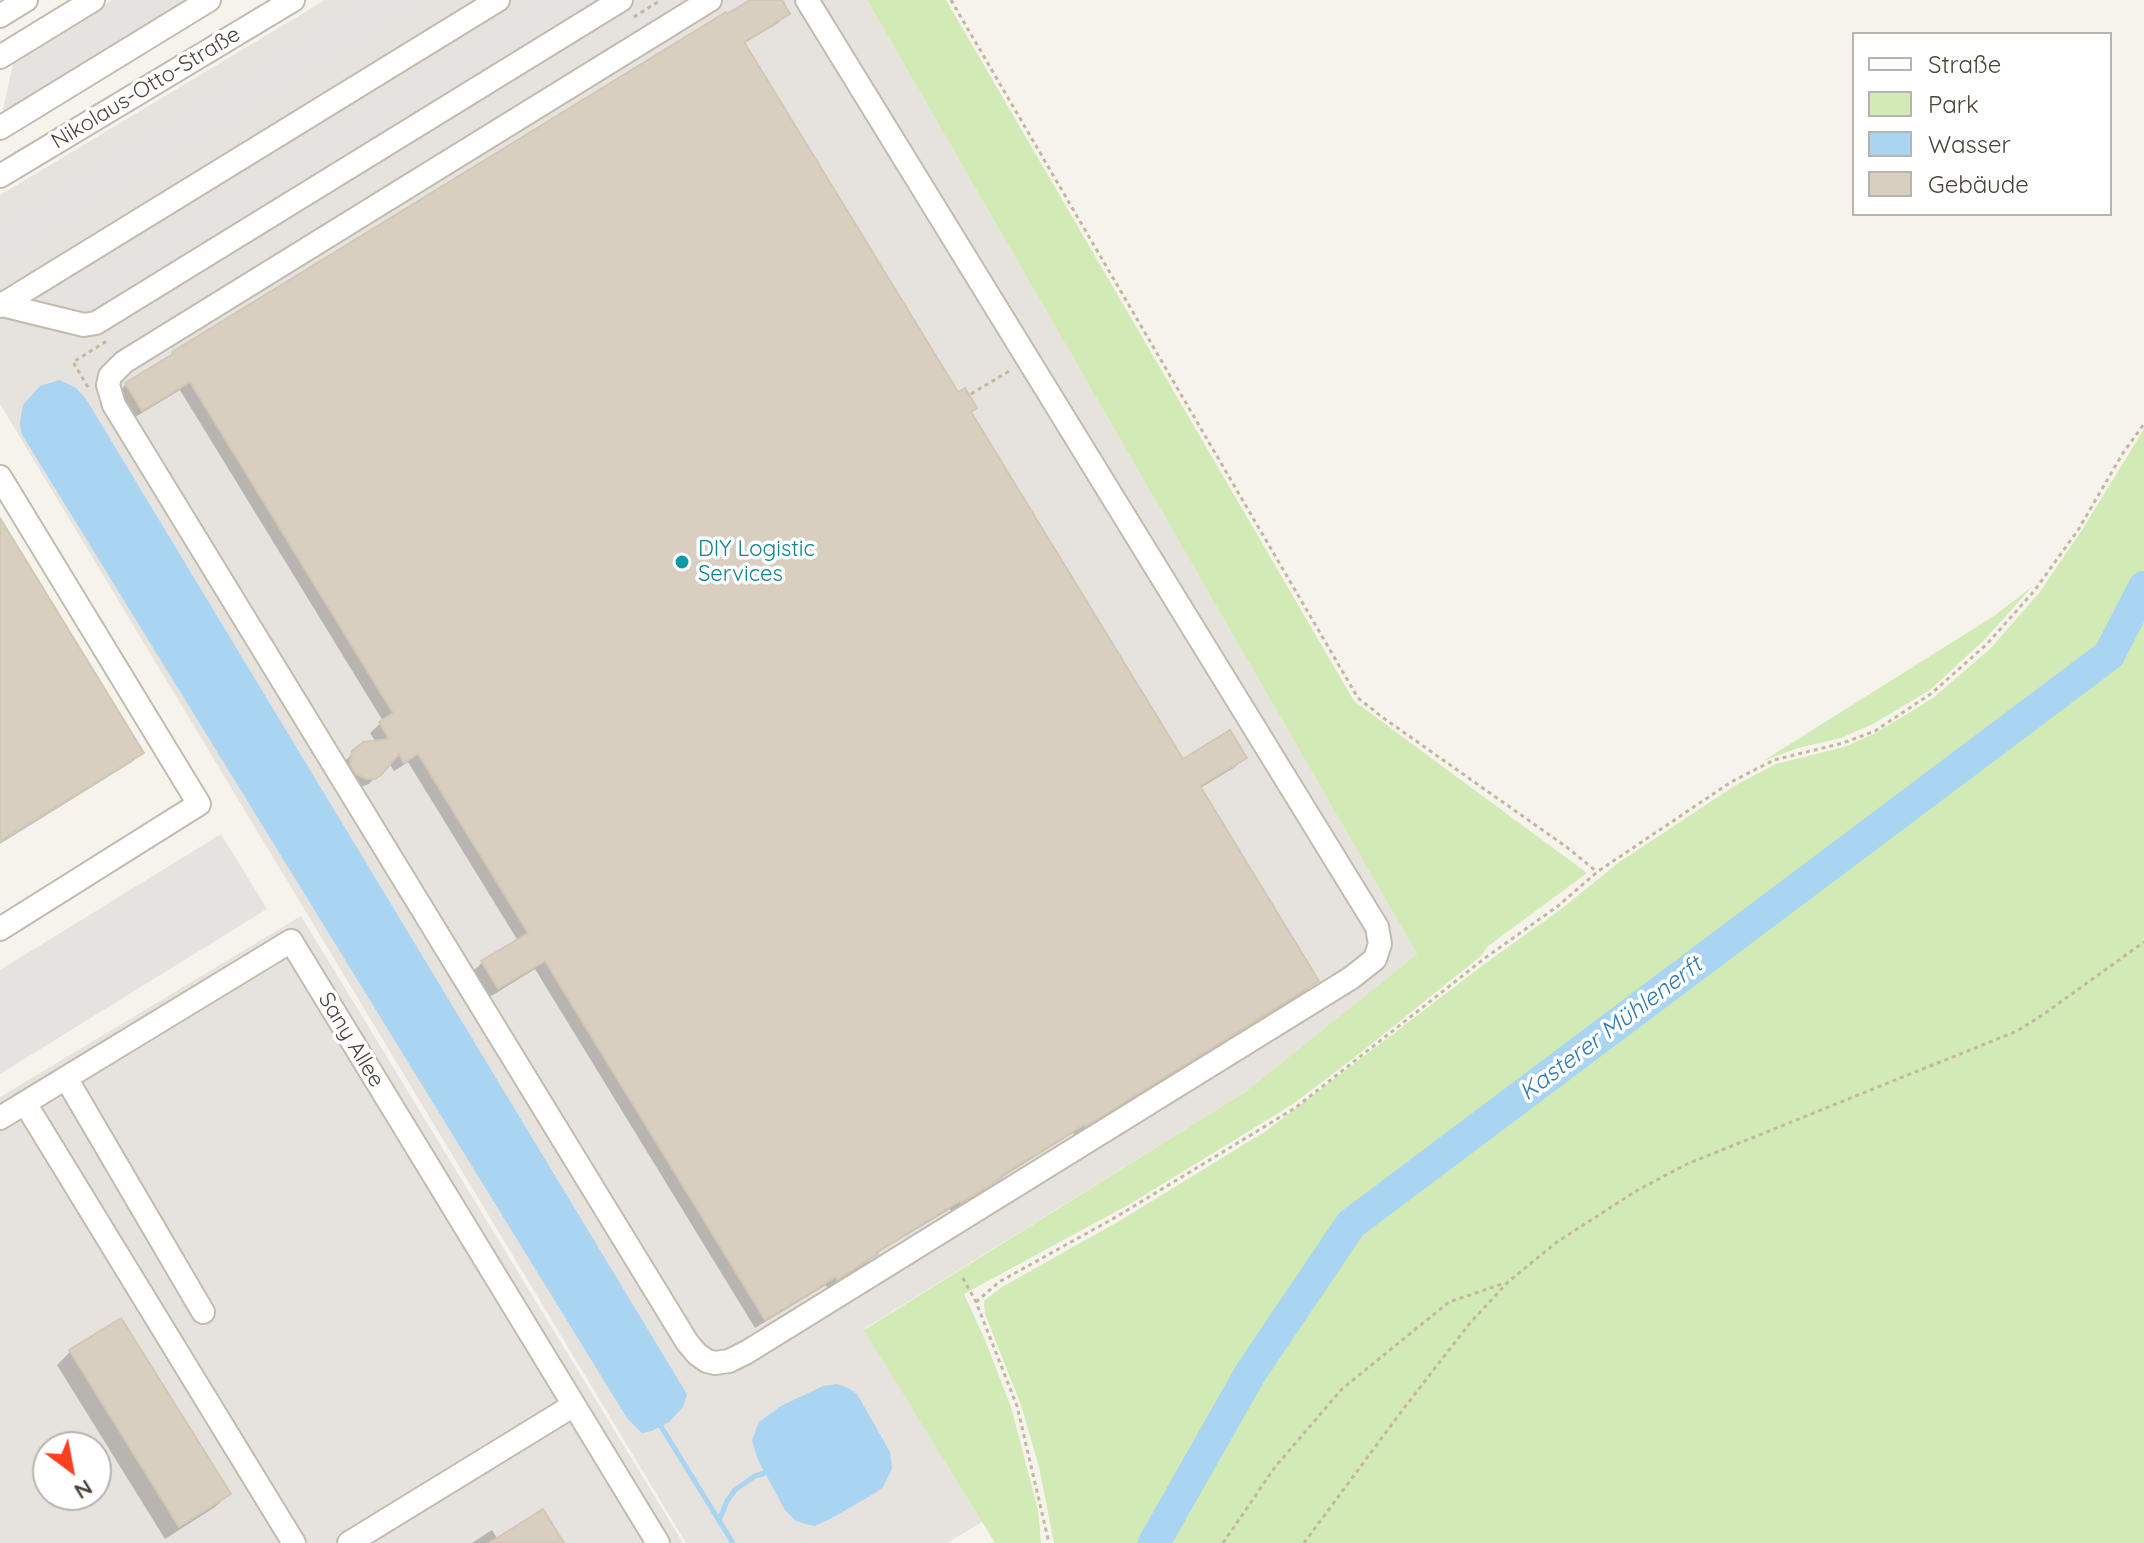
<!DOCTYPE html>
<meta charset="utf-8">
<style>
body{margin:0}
#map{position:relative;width:2144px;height:1543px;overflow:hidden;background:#f6f3ec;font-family:Quicksand,sans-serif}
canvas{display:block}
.legend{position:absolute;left:1852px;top:32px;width:260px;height:184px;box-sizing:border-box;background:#fff;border:2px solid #b7b4b0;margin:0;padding:10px 14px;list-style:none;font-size:24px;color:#4b4439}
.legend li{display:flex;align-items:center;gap:16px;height:40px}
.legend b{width:40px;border:2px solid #b7b4b0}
.north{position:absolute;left:32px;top:1431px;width:80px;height:80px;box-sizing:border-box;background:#fff;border:2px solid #b7b4b0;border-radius:50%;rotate:148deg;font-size:22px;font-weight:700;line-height:32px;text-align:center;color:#4b4439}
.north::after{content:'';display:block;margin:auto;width:28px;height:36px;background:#fc3f1d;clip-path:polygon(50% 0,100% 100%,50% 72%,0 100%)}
</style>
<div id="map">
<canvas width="2144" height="1543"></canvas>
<ul class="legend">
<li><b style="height:10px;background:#fff"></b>Straße</li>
<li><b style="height:22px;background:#d2eab5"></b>Park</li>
<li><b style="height:22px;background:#a9d4f2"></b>Wasser</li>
<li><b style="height:22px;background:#d8cfc1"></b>Gebäude</li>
</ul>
<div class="north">N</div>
</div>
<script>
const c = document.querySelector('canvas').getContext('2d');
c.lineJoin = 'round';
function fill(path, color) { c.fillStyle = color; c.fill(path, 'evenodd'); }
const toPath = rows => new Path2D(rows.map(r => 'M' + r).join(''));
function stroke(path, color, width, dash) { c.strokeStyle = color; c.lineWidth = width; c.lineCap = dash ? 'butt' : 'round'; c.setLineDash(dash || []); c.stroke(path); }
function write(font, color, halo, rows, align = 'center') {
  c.font = font + ' Quicksand,sans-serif'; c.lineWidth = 7; c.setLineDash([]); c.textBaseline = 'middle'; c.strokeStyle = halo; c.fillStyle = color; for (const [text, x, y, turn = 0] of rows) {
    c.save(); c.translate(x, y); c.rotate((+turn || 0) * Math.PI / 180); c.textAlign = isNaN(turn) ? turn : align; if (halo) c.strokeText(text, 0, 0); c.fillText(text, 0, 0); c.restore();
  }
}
const industrial = toPath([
 [325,0,867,0,1417,954,1245,1092,864,1329,982,1522,947,1543,686,1543,0,404,0,195],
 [301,916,683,1543,0,1543,0,1097],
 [48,1447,96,1447,96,1495,48,1495]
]);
const green = toPath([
 [867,0,946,0,1354,701,1587,873,1487,947,1481,956,1359,1054,1293,1104,1130,1204,964,1294,985,1340,1011,1407,1038,1510,1041,1543,995,1543,864,1330,1245,1092,1417,954],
 [2144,429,2144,581,2106,653,1347,1222,1246,1369,1142,1543,1054,1543,1039,1467,1021,1405,985,1314,984,1301,1002,1287,1121,1220,1266,1131,1487,962,1560,910,1618,863,1736,785,1776,764,1844,747,1876,733,1933,698,1990,649,2039,593,2082,530],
 [2033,586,1983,641,1930,690,1873,724,1841,738,1798,748,1763,761,1994,616],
 [2144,592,2144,1543,1160,1543,1256,1376,1355,1229,2111,656]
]);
const parking = toPath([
 [112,0,192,0,1,118,14,60],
 [356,0,440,0,0,270,0,219],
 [525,0,603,0,95,313,37,300],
 [667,0,677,0,682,7,624,43,617,31],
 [159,311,167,323,109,359,102,347],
 [221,834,267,909,0,1074,0,970]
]);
const water = toPath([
 [60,380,76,388,86,399,685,1391,687,1395,683,1407,669,1422,652,1431,642,1433,627,1418,21,433,20,422,23,405,40,386],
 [837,1384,848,1388,857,1394,890,1452,892,1469,883,1487,875,1493,832,1518,815,1526,805,1524,796,1521,785,1510,758,1460,752,1440,759,1422,781,1406,823,1386]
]);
const shadow = toPath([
 [753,0,779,0,787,13,778,23,743,44,1182,761,1244,757,1235,767,1199,789,1317,980,1307,990,1074,1135,1073,1133,996,1181,990,1187,951,1211,950,1209,874,1255,866,1264,827,1288,826,1285,755,1328,535,969,488,998,472,972,482,963,518,941,408,762,394,771,389,763,369,784,357,788,343,763,354,752,376,742,370,733,383,721,180,390,132,419,117,394,126,384,167,360,173,354],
 [0,523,142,753,132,762,0,844],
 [121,1320,229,1494,215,1507,165,1539,57,1365,70,1352],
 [492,1530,498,1540,562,1543,472,1543]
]);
const stream = toPath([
 [657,1420,733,1543],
 [719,1521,727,1501,735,1490,755,1476,771,1471]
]);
const river = toPath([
 [1154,1543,1251,1372,1351,1224,2109,655,2144,587]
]);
const building = toPath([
 [750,0,782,0,790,14,744,42,958,392,965,388,977,408,971,412,1183,759,1230,730,1247,758,1200,786,1319,981,1085,1127,1084,1125,1001,1176,1002,1178,961,1203,960,1201,877,1252,878,1254,837,1280,836,1277,765,1320,545,961,498,989,481,961,528,933,418,754,404,763,399,754,381,775,375,779,367,779,356,774,350,765,352,751,363,742,389,739,379,722,393,713,190,382,142,411,125,383,173,354,172,352,726,12,727,14,750,0],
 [0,518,144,753,0,841,0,518],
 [121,1318,231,1494,179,1527,69,1350,121,1318],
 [543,1509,564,1543,489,1543,543,1509]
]);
const path = toPath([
 [951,0,1358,698,1382,717,1568,848,1597,872],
 [634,17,661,0],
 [88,387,73,362,107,341],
 [971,394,1011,370],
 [963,1278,976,1302,1017,1406,1049,1543],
 [976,1302,999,1282,1116,1217,1295,1108,1485,958,1558,906,1597,872,1731,782,1774,760,1843,743,1875,731,1932,693,1987,644,2035,590,2078,530,2123,453,2144,424],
 [1223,1543,1275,1467,1342,1389,1449,1302,1505,1283],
 [1304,1543,1401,1412,1470,1323,1508,1282,1557,1242,1636,1191,1687,1164,2017,1031,2041,1016,2144,942]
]);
const minor = toPath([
 [710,0,124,362,110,376,108,385,114,405,687,1342,697,1354,707,1361,715,1363,729,1361,747,1352,1351,978,1375,959,1380,944,1377,927,807,0],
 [0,16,26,0],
 [0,57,93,0],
 [0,128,209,0],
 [0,176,293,0],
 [2,305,84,325,96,323,621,0],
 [0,306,498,0],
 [0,477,199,804,0,929],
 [66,1078,203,1312],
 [25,1103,294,1543],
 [0,1118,291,941,574,1405],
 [349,1543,574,1405,658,1543]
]);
const markers = [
 [682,562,8,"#0f9aa8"]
];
const streetNames = [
 ["Nikolaus-Otto-Straße",146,88,-31],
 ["Sany Allee",351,1040,59]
];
const cultureNames = [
 ["DIY Logistic",698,549],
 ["Services",698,574]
];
const waterNames = [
 ["Kasterer Mühlenerft",1611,1029,-37]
];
fill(industrial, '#e6e2dd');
fill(green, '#d2eab5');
fill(parking, '#e5e3e0');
fill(water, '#a9d4f2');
fill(shadow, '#0003');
stroke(stream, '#a9d4f2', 5);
stroke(river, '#a9d4f2', 32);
fill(building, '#d8cfc1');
stroke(building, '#d3c7b4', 2);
stroke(minor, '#c2bbae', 26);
stroke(path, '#c4b79f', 3, [4, 4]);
stroke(minor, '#fff', 22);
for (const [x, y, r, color] of markers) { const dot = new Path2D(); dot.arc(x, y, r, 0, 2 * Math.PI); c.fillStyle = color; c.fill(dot); stroke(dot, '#fff', 3); }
write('22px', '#4b4439', '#fff', streetNames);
write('22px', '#0d838f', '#fff', cultureNames, 'left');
write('italic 24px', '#2e7ab2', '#fff', waterNames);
</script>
